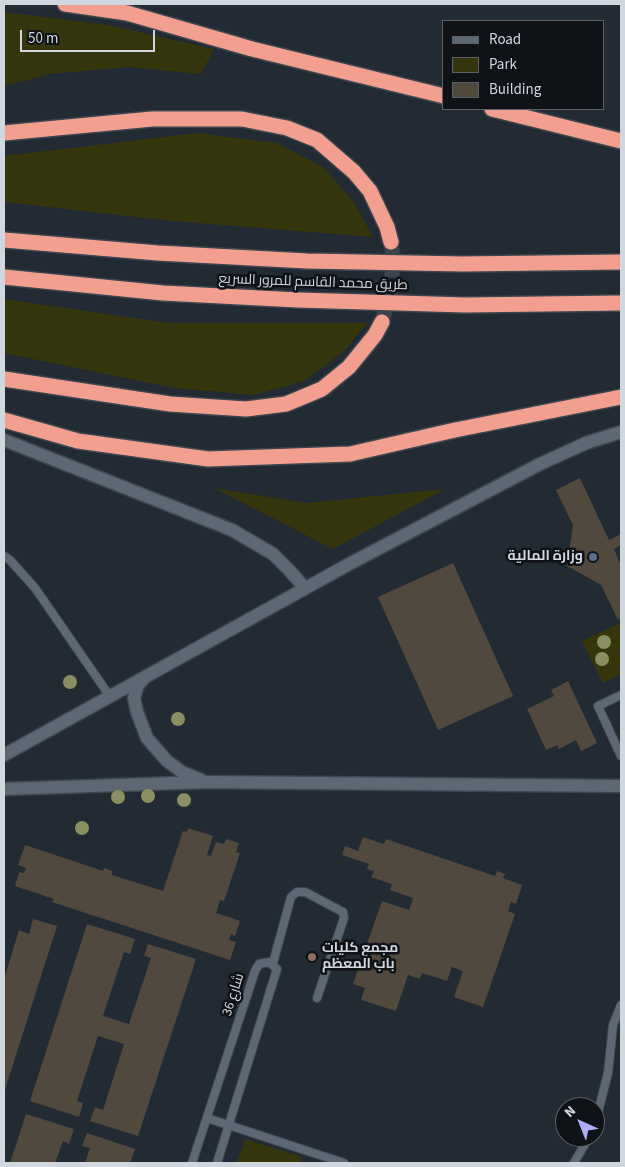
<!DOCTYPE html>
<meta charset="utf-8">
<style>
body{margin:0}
#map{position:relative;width:625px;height:1167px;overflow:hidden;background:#222a34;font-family:"Source Sans 3",sans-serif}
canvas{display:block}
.frame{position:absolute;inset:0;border:5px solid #d1d7de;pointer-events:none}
.legend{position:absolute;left:442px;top:20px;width:162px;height:90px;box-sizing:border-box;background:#0f1217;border:1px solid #5d6167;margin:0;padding:6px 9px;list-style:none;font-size:15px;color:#d1d7de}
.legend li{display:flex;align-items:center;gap:10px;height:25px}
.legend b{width:25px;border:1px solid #5d6167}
.north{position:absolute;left:555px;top:1097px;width:50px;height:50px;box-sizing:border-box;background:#0f1217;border:1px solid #5d6167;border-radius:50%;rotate:316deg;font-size:14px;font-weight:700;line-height:20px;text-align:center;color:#d1d7de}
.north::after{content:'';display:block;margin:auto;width:18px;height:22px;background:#aeaefb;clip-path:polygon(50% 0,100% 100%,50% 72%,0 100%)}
.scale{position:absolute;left:20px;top:30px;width:135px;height:22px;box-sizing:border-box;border:2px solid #d1d7de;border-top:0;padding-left:6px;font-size:15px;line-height:18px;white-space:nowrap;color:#d1d7de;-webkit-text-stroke:4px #0f1217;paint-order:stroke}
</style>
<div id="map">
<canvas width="625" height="1167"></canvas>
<div class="frame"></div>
<ul class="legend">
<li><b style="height:6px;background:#5e6874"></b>Road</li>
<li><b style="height:14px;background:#35360d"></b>Park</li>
<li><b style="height:14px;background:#51493d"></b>Building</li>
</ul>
<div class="north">N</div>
<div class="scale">50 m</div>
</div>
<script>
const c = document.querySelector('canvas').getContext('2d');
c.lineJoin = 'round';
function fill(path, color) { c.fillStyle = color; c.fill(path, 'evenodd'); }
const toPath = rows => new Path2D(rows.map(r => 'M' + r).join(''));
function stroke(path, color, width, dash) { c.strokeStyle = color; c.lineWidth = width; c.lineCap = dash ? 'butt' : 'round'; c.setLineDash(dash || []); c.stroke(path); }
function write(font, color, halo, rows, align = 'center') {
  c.font = font + ' "Source Sans 3",Cairo,sans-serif'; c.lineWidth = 5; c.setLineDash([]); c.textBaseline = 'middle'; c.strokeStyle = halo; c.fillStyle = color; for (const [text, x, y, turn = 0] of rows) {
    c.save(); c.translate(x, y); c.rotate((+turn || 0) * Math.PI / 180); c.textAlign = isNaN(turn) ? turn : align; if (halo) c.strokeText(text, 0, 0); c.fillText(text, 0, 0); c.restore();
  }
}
const green = toPath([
 [4,12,109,25,214,49,201,74,129,67,50,74,4,86],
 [197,133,277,143,323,167,354,202,373,237,172,221,4,202,4,156],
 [4,299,169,323,368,323,342,353,304,381,254,395,174,388,4,353],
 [214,488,307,503,445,489,333,549],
 [620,623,621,674,603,683,582,641],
 [245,1139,302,1157,300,1163,237,1163]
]);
const building = toPath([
 [580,478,609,540,621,534,621,545,614,549,621,566,621,618,618,620,601,585,567,566,573,525,556,490],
 [453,563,513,696,438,730,378,597],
 [568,681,597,743,581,751,576,740,559,749,557,745,546,750,527,709,554,696,551,690],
 [188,828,213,836,207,855,211,856,216,842,224,844,226,839,239,843,236,852,240,853,224,901,220,900,216,913,240,921,235,936,231,934,229,940,236,942,230,960,52,902,54,899,15,886,19,872,24,873,26,868,18,865,25,845,103,871,104,868,112,871,112,875,163,891,183,831,187,832],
 [363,837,384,844,386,839,495,876,497,871,505,874,503,878,522,885,516,904,511,902,508,911,515,914,483,1007,454,997,463,971,452,967,447,981,422,973,420,979,408,975,396,1011,361,1000,365,988,353,984,382,901,409,910,413,898,390,890,392,884,371,877,374,871,367,869,369,864,342,855,345,846,358,851],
 [33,919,57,926,4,1093,4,979,19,930,29,934],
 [87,924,135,939,130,954,124,952,103,1016,129,1024,151,958,144,956,148,944,196,959,138,1136,90,1121,95,1107,103,1110,124,1044,98,1036,77,1101,83,1103,79,1117,30,1101],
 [26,1114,74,1129,69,1144,63,1141,55,1163,10,1163],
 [87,1133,135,1149,130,1163,85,1163,90,1148,82,1146]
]);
const motorwayTunnel = toPath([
 [382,322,391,290,393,257,391,242]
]);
const service = toPath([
 [4,556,10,560,35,588,109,695],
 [621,695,598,706,621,756],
 [273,963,291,897,297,892,305,892,343,912,344,918,317,998],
 [207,1118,344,1163],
 [595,1124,608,1073,613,1025,621,1005],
 [192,1163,255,971,259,964,269,962,277,969,217,1163],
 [574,1163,589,1137]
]);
const minor = toPath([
 [4,440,232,530,273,554,289,570,304,587],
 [146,676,138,685,134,698,137,712,147,738,167,761,182,772,201,780],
 [4,755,351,563,540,464,586,443,621,432],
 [4,789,206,782,621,786]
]);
const motorway = toPath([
 [65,4,127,13,252,49,444,96],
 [492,109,621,141],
 [4,133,152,119,242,119,287,128,317,140,354,172,370,191,387,227,391,242],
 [4,379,170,404,246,409,286,404,322,389,349,367,375,335,382,322],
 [4,420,78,441,208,459,350,454,455,430,621,397]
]);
const motorwayBridge = toPath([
 [4,240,158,253,307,261,463,264,621,262],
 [4,277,163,293,298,300,465,305,621,303]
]);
const trees = [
 [604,642],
 [602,659],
 [70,682],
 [178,719],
 [148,796],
 [118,797],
 [184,800],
 [82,828]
];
const markers = [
 [593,557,5,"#5c6f8a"],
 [312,957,5,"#8d6e63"]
];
const streetNames = [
 ["طريق محمد القاسم للمرور السريع",313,283,2],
 ["شارع 36",234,995,-72]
];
const poiNames = [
 ["وزارة المالية",583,557],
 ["مجمع كليات",322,949,"left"],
 ["باب المعظم",322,965,"left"]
];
fill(green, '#35360d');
fill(building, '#51493d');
stroke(motorwayTunnel, '#3c444e', 15, [15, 8]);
stroke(service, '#3e464e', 10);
stroke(minor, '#3e464e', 15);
stroke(motorway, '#3e464e', 18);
stroke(service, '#5e6874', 8);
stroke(minor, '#5e6874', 12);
stroke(motorway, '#f29f90', 15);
stroke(motorwayBridge, '#3e464e', 18, []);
stroke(motorwayBridge, '#f29f90', 15);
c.fillStyle = '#8a8f62';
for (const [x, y] of trees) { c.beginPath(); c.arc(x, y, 7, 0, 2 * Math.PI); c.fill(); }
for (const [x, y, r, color] of markers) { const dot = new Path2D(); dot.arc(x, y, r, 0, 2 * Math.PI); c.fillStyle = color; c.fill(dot); stroke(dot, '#0f1217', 2); }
write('14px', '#d1d7de', '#0f1217', streetNames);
write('bold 14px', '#d1d7de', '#0f1217', poiNames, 'right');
</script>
